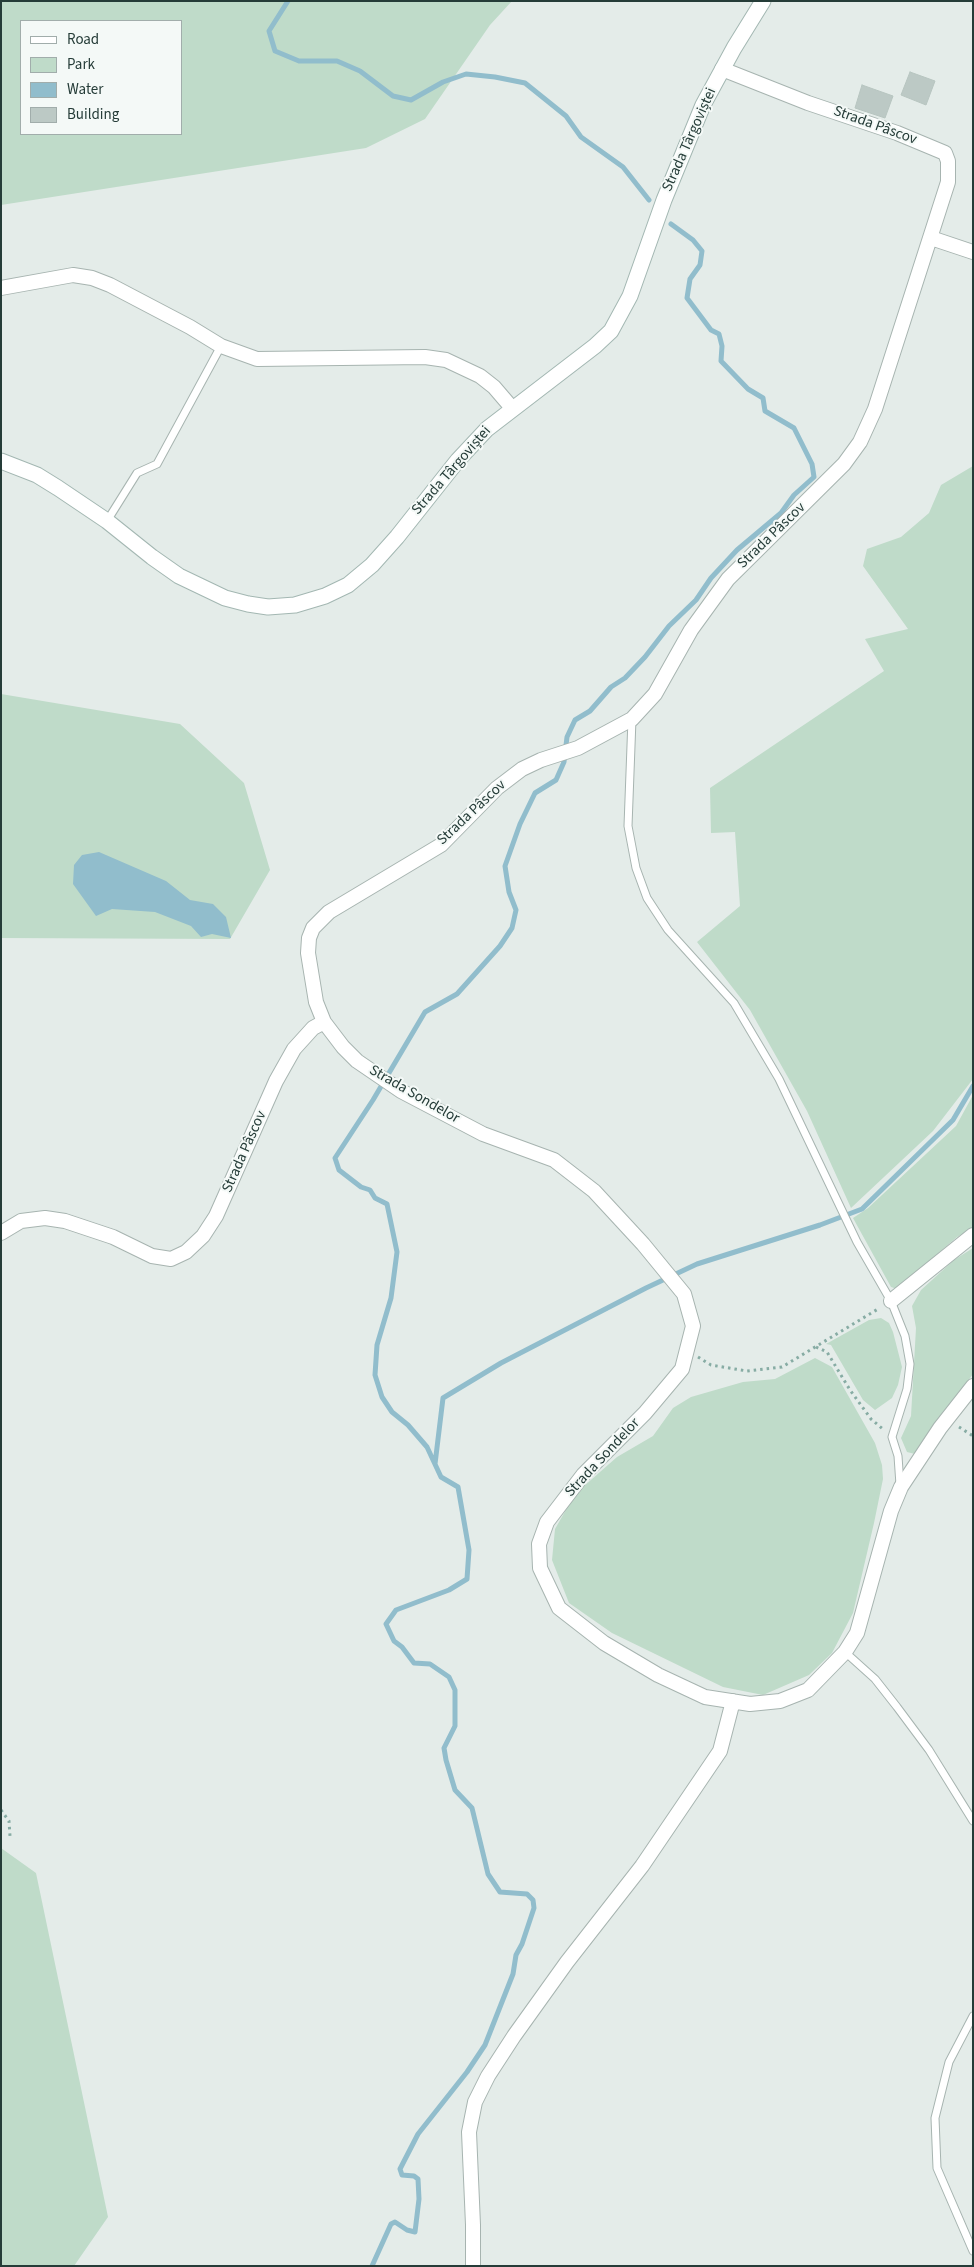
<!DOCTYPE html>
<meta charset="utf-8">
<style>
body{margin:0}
#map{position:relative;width:974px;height:2267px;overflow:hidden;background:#e4ece9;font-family:"Source Sans 3",sans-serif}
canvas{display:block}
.frame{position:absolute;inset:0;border:2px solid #253c38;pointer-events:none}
.legend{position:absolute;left:20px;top:20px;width:162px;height:115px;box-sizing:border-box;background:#f4f9f7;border:1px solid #a1adab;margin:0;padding:6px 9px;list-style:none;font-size:15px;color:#253c38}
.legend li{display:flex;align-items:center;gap:10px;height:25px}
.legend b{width:25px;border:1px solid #a1adab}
</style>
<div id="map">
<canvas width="974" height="2267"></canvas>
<div class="frame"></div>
<ul class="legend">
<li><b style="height:6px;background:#fff"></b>Road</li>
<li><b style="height:14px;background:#bfdbc9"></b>Park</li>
<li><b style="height:14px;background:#91bdcc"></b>Water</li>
<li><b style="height:14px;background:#bcc9c5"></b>Building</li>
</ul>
</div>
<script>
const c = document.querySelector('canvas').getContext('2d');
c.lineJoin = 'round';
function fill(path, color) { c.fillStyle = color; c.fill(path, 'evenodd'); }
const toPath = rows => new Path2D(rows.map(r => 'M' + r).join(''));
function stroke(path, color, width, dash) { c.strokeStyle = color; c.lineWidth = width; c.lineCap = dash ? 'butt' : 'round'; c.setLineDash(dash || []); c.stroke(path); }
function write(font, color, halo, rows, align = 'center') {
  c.font = font + ' "Source Sans 3",sans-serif'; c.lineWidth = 4; c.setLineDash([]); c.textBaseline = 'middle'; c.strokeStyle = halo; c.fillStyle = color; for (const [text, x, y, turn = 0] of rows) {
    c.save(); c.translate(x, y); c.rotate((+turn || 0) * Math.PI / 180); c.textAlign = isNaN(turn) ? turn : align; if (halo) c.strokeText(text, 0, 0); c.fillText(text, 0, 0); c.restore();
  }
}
const green = toPath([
 [1,1,512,1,490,25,425,119,366,148,1,205],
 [21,21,181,21,181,134,21,134],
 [973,466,973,1079,933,1131,851,1208,807,1111,750,1010,697,942,740,906,735,832,711,833,710,788,884,671,865,639,908,629,863,566,867,549,901,537,929,513,941,485],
 [1,694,180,724,244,783,270,870,230,939,1,938],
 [973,1095,973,1228,957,1237,897,1289,891,1287,853,1218,868,1208,956,1126],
 [973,1248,973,1374,915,1454,907,1452,901,1438,911,1416,916,1328,912,1306,921,1290,954,1260],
 [881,1318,889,1323,893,1332,902,1367,898,1385,892,1398,875,1410,863,1400,831,1345,826,1344,869,1320],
 [815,1358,832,1367,875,1443,882,1465,883,1479,874,1523,853,1613,832,1653,809,1675,763,1695,723,1687,612,1633,569,1603,552,1560,555,1529,575,1494,617,1457,653,1436,673,1408,691,1397,743,1382,775,1379],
 [1,1848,36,1873,108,2217,74,2266,1,2266]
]);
const water = toPath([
 [99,852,166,881,190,900,213,904,226,917,231,938,212,934,201,937,191,926,155,912,112,909,96,916,73,884,74,865,82,855]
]);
const stream = toPath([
 [288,1,269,31,275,51,299,61,337,61,360,71,393,96,411,100,443,82,466,74,495,77,525,83,566,116,581,137,623,167,649,200],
 [435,1464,443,1398,501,1363,646,1288,697,1264,820,1225,862,1209,953,1120,973,1086],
 [372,2266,391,2224,395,2222,407,2230,415,2232,419,2199,418,2179,414,2176,402,2175,400,2169,418,2134,467,2072,485,2045,513,1974,516,1955,522,1944,534,1908,533,1900,527,1894,500,1892,488,1874,472,1808,455,1790,446,1760,444,1748,455,1726,455,1690,449,1677,430,1664,414,1663,402,1647,394,1641,386,1624,396,1610,449,1590,467,1579,469,1550,458,1487,441,1477,427,1447,408,1425,392,1412,382,1397,375,1375,377,1345,391,1298,397,1252,387,1204,375,1198,370,1190,361,1187,339,1170,335,1158,373,1100,425,1012,457,994,500,946,512,928,516,910,509,892,505,866,520,824,535,793,556,780,564,762,567,737,575,720,590,711,611,687,625,678,645,657,669,626,696,600,711,578,737,550,781,513,794,495,814,477,812,464,794,428,765,411,763,398,748,389,721,361,722,346,719,334,711,330,687,298,690,279,700,265,702,251,693,240,671,224]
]);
const building = toPath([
 [910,72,935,81,926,105,901,95,910,72],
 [862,85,893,96,885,118,855,108,862,85]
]);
const path = toPath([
 [816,1347,827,1352,850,1390,871,1419,884,1430],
 [698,1357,711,1365,747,1371,782,1367,878,1309],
 [959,1427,973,1436],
 [1,1810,9,1821,10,1836]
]);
const lane = toPath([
 [107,521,137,473,157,464,221,346],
 [632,719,628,826,636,868,647,898,668,930,734,1003,779,1079,857,1242,891,1301,905,1336,910,1364,907,1389,892,1437,898,1456,900,1485],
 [845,1652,875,1679,897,1707,929,1750,973,1821],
 [973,2016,949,2062,935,2118,937,2168,973,2251]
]);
const street = toPath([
 [722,69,808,103,897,133,945,153,948,161,948,182,875,409,860,442,844,464,728,579,691,630,655,694,632,719,578,748,541,760,522,769,497,788,441,845,329,912,313,928,309,938,308,953,316,1002,324,1022,343,1047,357,1061,401,1091,483,1134,554,1160,594,1191,643,1244,684,1294,693,1326,682,1369,645,1413,583,1475,547,1522,539,1544,540,1568,559,1608,604,1643,658,1675,705,1697,750,1704,780,1701,808,1690,845,1652,857,1633,891,1511,901,1487,940,1428,973,1386],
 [931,238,973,252],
 [1,288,73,275,92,278,110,285,190,327,221,346,257,359,425,357,446,360,480,376,494,387,512,408],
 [1,1233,21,1221,45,1218,65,1221,113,1237,152,1256,171,1259,186,1252,203,1236,216,1216,276,1081,294,1049,313,1028,324,1022],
 [891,1301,973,1235],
 [473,2266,473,2225,469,2132,475,2102,488,2076,514,2036,567,1962,642,1866,720,1751,733,1701]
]);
const secondary = toPath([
 [1,461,37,475,58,488,107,521,152,557,179,576,225,598,248,604,268,607,295,605,325,596,348,585,372,565,397,537,458,460,487,429,595,346,611,331,630,296,664,200,703,105,734,48,763,1]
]);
const streetNames = [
 ["Strada Pâscov",875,126,20],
 ["Strada Târgoviștei",690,140,-66],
 ["Strada Târgoviștei",452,471,-49],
 ["Strada Pâscov",772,536,-44],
 ["Strada Pâscov",472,813,-43],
 ["Strada Sondelor",414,1095,30],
 ["Strada Pâscov",245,1152,-66],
 ["Strada Sondelor",603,1458,-47]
];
fill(green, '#bfdbc9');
fill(water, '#91bdcc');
stroke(stream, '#91bdcc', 5);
fill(building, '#bcc9c5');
stroke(building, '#b7c5c0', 1);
stroke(lane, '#a7b4b0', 9);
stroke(street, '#a7b4b0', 16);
stroke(secondary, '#a3b7b2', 17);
stroke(path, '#87aca4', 3, [2.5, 4]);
stroke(lane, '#fff', 7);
stroke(street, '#fff', 14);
stroke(secondary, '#fff', 15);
write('15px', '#253c38', '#f4f9f7', streetNames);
</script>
